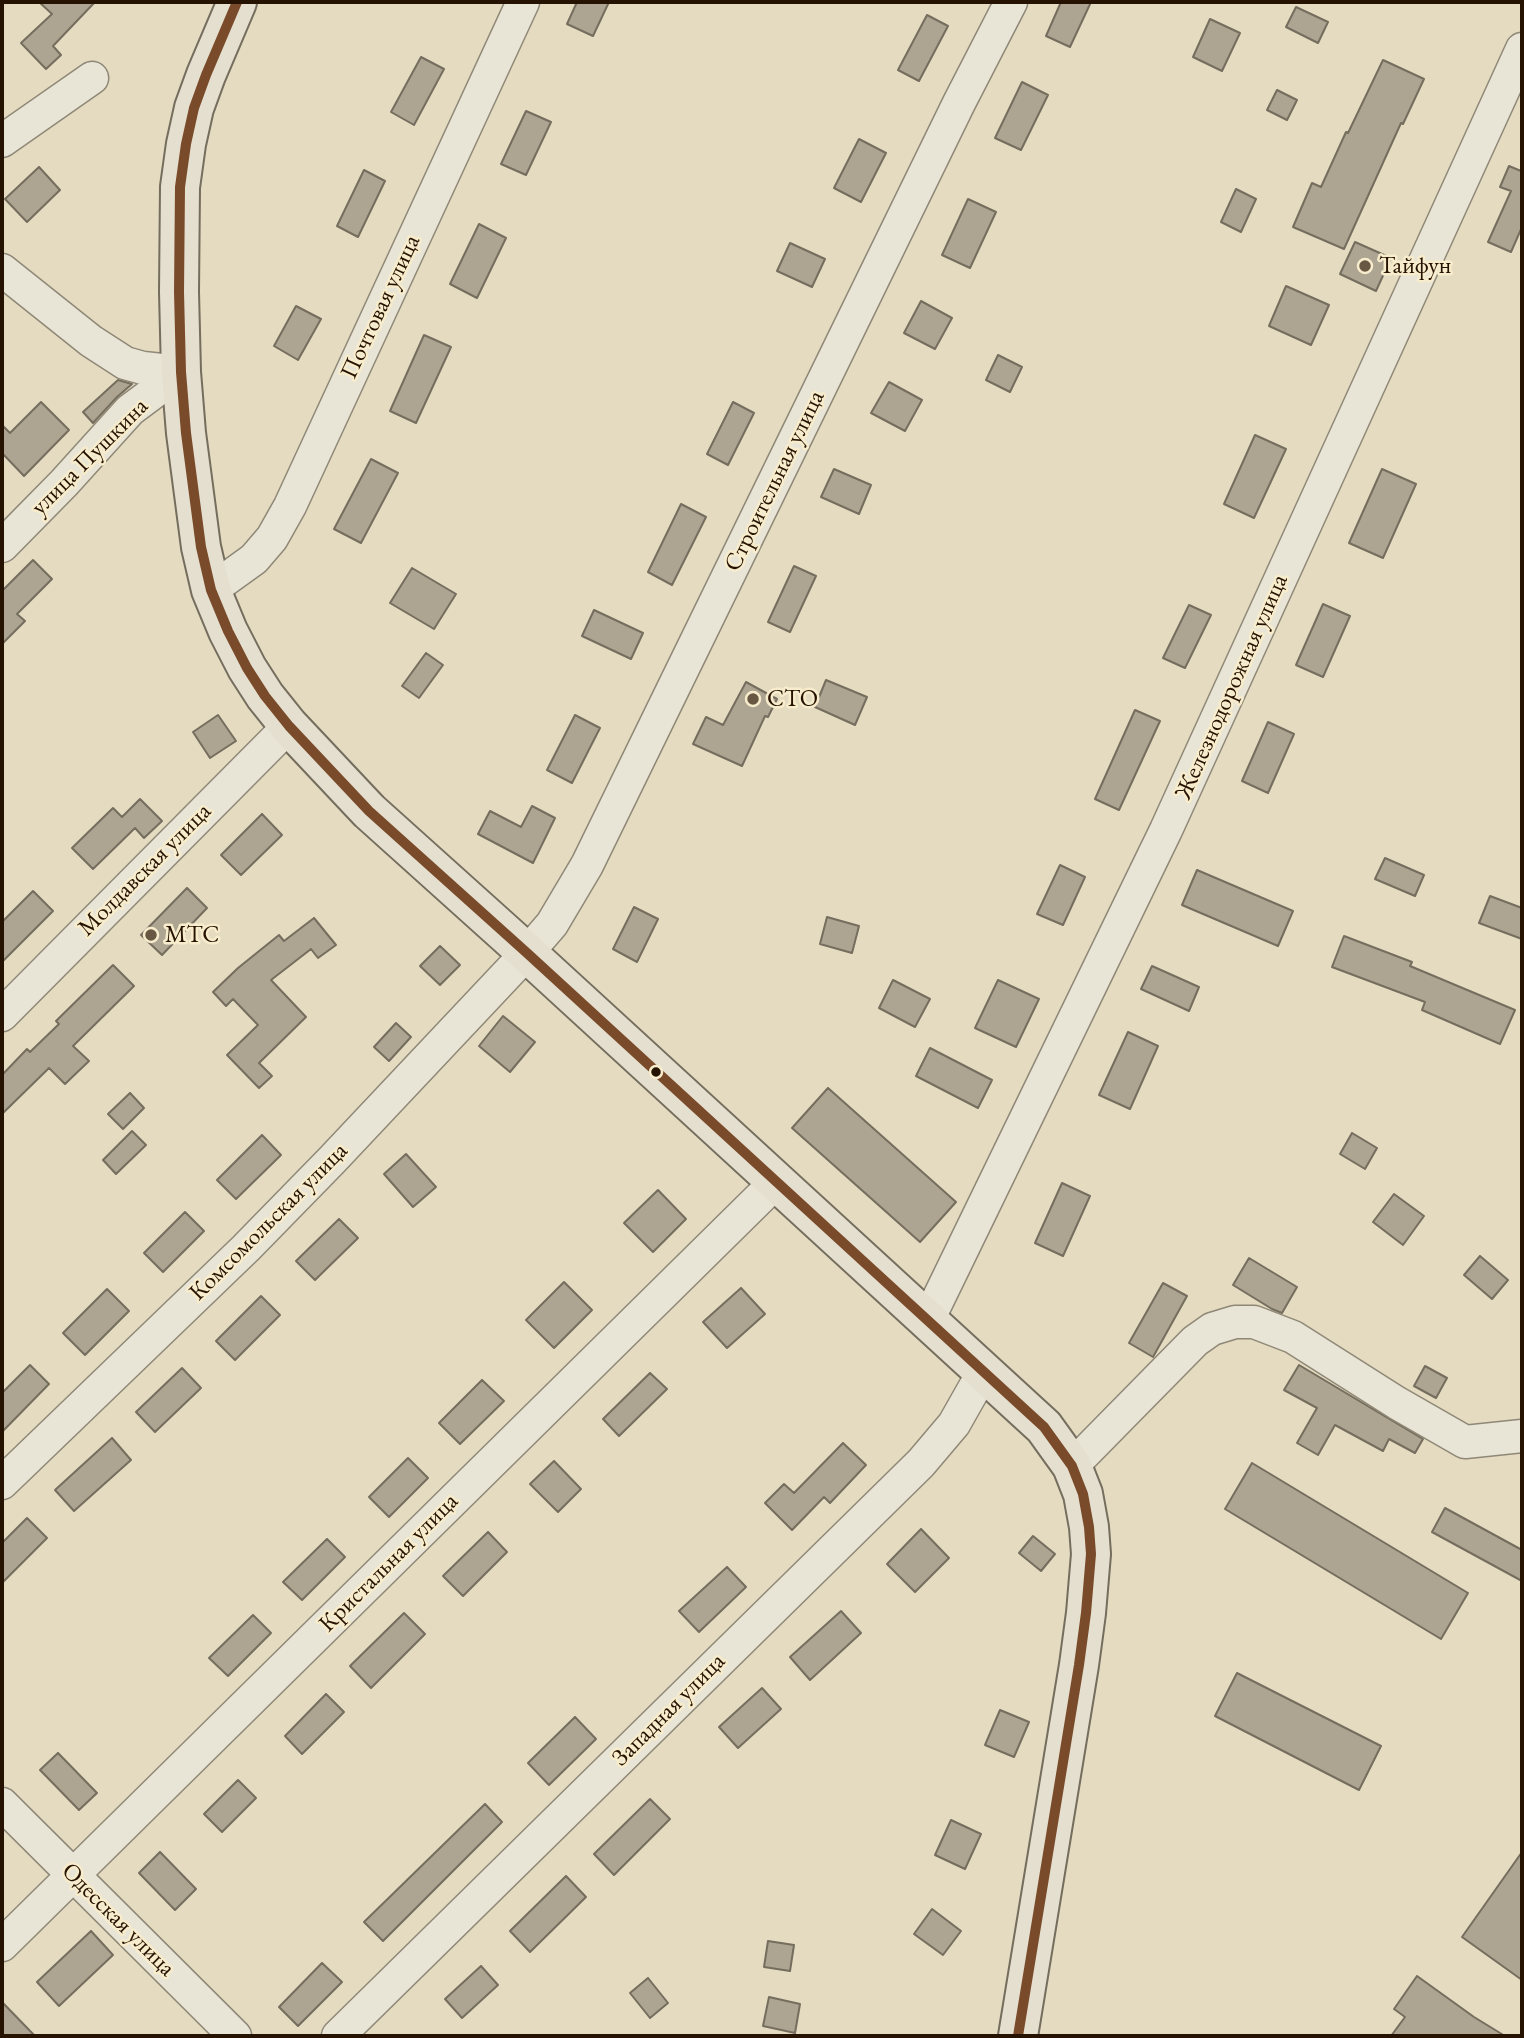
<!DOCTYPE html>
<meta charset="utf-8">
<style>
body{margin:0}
#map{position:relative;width:1524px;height:2038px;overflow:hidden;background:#e4dbc0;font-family:"EB Garamond",serif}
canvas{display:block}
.frame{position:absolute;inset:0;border:4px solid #261200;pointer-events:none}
</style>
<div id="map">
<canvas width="1524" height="2038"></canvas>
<div class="frame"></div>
</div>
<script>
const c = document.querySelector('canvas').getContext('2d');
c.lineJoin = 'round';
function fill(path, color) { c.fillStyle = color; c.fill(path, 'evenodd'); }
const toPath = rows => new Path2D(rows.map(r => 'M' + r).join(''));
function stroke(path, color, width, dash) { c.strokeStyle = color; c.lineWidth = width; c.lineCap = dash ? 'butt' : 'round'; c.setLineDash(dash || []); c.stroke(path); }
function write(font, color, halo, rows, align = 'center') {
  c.font = font + ' "EB Garamond",serif'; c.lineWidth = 5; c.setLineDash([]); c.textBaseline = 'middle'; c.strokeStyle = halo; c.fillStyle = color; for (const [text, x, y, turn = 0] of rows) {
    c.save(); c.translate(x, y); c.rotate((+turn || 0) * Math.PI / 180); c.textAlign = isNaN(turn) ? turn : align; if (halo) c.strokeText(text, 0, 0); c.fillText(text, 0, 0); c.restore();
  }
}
const building = toPath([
 [39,2,95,2,53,46,61,55,46,69,21,43,52,14,39,2],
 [577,2,609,2,593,36,567,24,577,2],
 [1061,2,1091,2,1070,47,1046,36,1061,2],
 [1296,7,1328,22,1318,43,1286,27,1296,7],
 [927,15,948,26,919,81,898,70,927,15],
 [1210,19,1240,33,1222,71,1193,57,1210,19],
 [421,57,444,69,414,125,391,112,421,57],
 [1383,60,1424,79,1403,124,1401,123,1344,249,1293,227,1312,183,1321,187,1346,132,1348,133,1383,60],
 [1022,82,1048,95,1021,150,995,138,1022,82],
 [1277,90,1297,100,1287,120,1267,110,1277,90],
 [526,111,551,122,526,175,501,164,526,111],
 [859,139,886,153,861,202,834,188,859,139],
 [1509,166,1521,171,1522,168,1522,227,1511,252,1488,242,1511,191,1500,187,1509,166],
 [39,167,60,190,27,222,5,199,39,167],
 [364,170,385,181,358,237,337,226,364,170],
 [1236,189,1256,199,1241,232,1221,222,1236,189],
 [968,199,996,212,970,268,942,255,968,199],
 [479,224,506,238,477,298,450,284,479,224],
 [1355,242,1391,258,1376,291,1340,274,1355,242],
 [790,243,825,259,812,287,777,271,790,243],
 [1286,286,1329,305,1311,345,1269,326,1286,286],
 [921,301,952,318,935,349,904,333,921,301],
 [296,306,321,319,298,360,274,346,296,306],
 [424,335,451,347,416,423,390,411,424,335],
 [998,355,1022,367,1010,392,986,380,998,355],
 [118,380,132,384,117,397,93,423,83,412,118,380],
 [889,382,922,400,905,431,871,413,889,382],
 [41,402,69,430,24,476,2,453,2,425,10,433,41,402],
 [733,402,754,413,728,465,707,454,733,402],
 [1255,435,1286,449,1254,518,1224,504,1255,435],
 [371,459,398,473,361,543,334,529,371,459],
 [834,469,871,485,859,514,821,497,834,469],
 [1382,469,1416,484,1383,558,1349,543,1382,469],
 [681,504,706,517,672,585,648,572,681,504],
 [33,560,52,579,17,614,25,621,2,644,2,591,33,560],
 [794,566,816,576,790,632,768,622,794,566],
 [412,568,456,594,434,629,390,603,412,568],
 [1323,604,1350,616,1323,677,1296,665,1323,604],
 [1189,605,1211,615,1185,668,1163,658,1189,605],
 [594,610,643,633,631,659,582,636,594,610],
 [426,653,443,665,419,698,402,686,426,653],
 [826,680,867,697,855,725,815,707,826,680],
 [746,682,777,699,768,717,765,716,742,766,693,744,706,717,723,725,746,682],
 [1135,710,1160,721,1119,810,1095,799,1135,710],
 [218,715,236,741,210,758,193,732,218,715],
 [575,715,600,728,572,783,547,770,575,715],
 [1268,722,1294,734,1268,793,1242,781,1268,722],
 [140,799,162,821,144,838,135,828,93,869,72,848,113,808,122,817,140,799],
 [532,806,555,818,533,863,478,834,490,811,521,827,532,806],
 [262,814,282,835,241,875,221,855,262,814],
 [1385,858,1424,875,1415,896,1375,879,1385,858],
 [1060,865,1085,877,1063,925,1037,914,1060,865],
 [1197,870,1293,911,1278,946,1182,905,1197,870],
 [187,888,207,908,162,955,141,935,187,888],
 [33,891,53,911,2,962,2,922,33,891],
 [1490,896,1522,908,1522,939,1479,923,1490,896],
 [634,907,658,919,637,962,613,949,634,907],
 [827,917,859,926,852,953,820,944,827,917],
 [314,918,336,945,318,958,311,949,271,980,306,1017,259,1063,272,1076,259,1088,227,1055,258,1025,233,999,226,1006,213,992,238,968,279,935,284,941,314,918],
 [1344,936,1412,962,1410,966,1515,1010,1500,1044,1422,1010,1425,1002,1332,967,1344,936],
 [440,946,460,965,440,985,420,966,440,946],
 [113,965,134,986,73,1046,89,1061,65,1084,49,1068,2,1114,2,1075,27,1049,30,1052,59,1024,56,1021,113,965],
 [1152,966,1199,987,1189,1011,1141,989,1152,966],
 [893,980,930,999,915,1027,879,1008,893,980],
 [998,980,1039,999,1016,1047,975,1028,998,980],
 [503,1016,535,1042,510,1072,479,1046,503,1016],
 [396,1023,411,1037,389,1061,374,1047,396,1023],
 [1128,1032,1158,1046,1130,1109,1099,1095,1128,1032],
 [930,1048,992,1080,978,1108,916,1076,930,1048],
 [828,1088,956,1202,920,1242,792,1128,828,1088],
 [130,1093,144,1108,123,1129,108,1114,130,1093],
 [132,1131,146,1145,116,1174,103,1160,132,1131],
 [1352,1133,1377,1148,1365,1169,1340,1154,1352,1133],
 [262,1135,281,1155,236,1199,217,1180,262,1135],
 [406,1154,436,1187,413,1207,384,1174,406,1154],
 [1062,1183,1090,1196,1063,1256,1035,1243,1062,1183],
 [658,1190,686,1219,653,1252,624,1223,658,1190],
 [1394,1194,1424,1216,1403,1245,1373,1222,1394,1194],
 [185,1212,204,1231,163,1272,144,1253,185,1212],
 [339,1219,358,1238,315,1280,296,1261,339,1219],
 [1480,1256,1508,1280,1492,1299,1464,1275,1480,1256],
 [1249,1258,1297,1287,1282,1313,1272,1309,1233,1285,1249,1258],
 [564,1282,592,1310,554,1348,526,1320,564,1282],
 [1163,1283,1187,1296,1153,1357,1129,1343,1163,1283],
 [741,1288,765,1314,727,1348,703,1322,741,1288],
 [107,1289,129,1311,85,1355,63,1333,107,1289],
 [261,1296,280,1315,235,1360,216,1341,261,1296],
 [30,1365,49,1384,2,1432,2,1393,30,1365],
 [1299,1365,1423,1439,1415,1453,1389,1439,1383,1451,1335,1425,1318,1455,1297,1443,1317,1408,1284,1390,1299,1365],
 [1425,1366,1447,1378,1436,1398,1414,1386,1425,1366],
 [182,1368,201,1388,155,1432,136,1412,182,1368],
 [650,1373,667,1389,619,1436,603,1419,650,1373],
 [482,1380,504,1401,460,1444,439,1423,482,1380],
 [112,1438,131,1460,74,1511,55,1490,112,1438],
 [843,1443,866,1465,830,1503,824,1497,792,1530,765,1503,784,1484,794,1493,843,1443],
 [408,1458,428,1478,389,1517,369,1497,408,1458],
 [554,1461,581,1489,558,1512,530,1484,554,1461],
 [1252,1463,1468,1593,1441,1639,1225,1509,1252,1463],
 [1445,1508,1522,1550,1522,1581,1432,1532,1445,1508],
 [27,1518,47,1538,2,1583,2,1543,27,1518],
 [921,1529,949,1558,915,1592,887,1564,921,1529],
 [488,1532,507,1552,463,1596,443,1576,488,1532],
 [1033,1536,1055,1554,1041,1571,1019,1553,1033,1536],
 [327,1539,345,1557,302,1600,283,1582,327,1539],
 [727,1567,746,1587,699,1632,679,1611,727,1567],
 [841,1611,861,1633,810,1680,790,1657,841,1611],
 [404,1613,425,1634,371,1688,350,1666,404,1613],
 [253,1615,271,1633,228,1676,209,1658,253,1615],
 [1237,1673,1381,1746,1359,1790,1215,1716,1237,1673],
 [762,1688,781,1709,738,1748,719,1727,762,1688],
 [326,1694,344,1712,302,1754,285,1736,326,1694],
 [1000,1710,1029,1722,1014,1757,985,1745,1000,1710],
 [575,1717,596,1739,549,1785,528,1763,575,1717],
 [58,1753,97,1793,79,1810,40,1770,58,1753],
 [238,1780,256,1798,222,1832,204,1814,238,1780],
 [650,1799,670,1819,614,1875,594,1854,650,1799],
 [485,1804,502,1822,383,1941,364,1922,485,1804],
 [951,1820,981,1834,965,1869,935,1855,951,1820],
 [160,1852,196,1889,175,1910,139,1873,160,1852],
 [1522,1852,1522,1980,1462,1937,1522,1852],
 [566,1876,586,1897,530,1952,510,1931,566,1876],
 [932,1909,961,1931,943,1955,914,1934,932,1909],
 [91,1931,113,1955,59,2006,37,1982,91,1931],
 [768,1941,794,1945,790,1971,764,1967,768,1941],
 [322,1963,342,1982,298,2026,279,2007,322,1963],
 [481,1966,498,1985,462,2018,445,1999,481,1966],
 [1417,1976,1474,2017,1505,2036,1391,2036,1405,2017,1394,2009,1417,1976],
 [648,1978,668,2003,650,2018,630,1993,648,1978],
 [769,1997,800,2004,795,2033,763,2026,769,1997],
 [2,2002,35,2036,2,2036,2,2002]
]);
const minor = toPath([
 [2,141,92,78],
 [2,270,91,341,125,363,143,368,181,372],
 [2,546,64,483,130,410,181,372],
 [211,590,254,559,272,538,290,506,523,2],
 [2,1015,289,726],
 [928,1320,1166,830,1522,49],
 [1072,1466,1195,1341,1212,1329,1235,1322,1254,1322,1293,1337,1397,1403,1465,1442,1522,1436],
 [2,1483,246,1248,332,1160,527,953,552,924,587,865,959,103,1011,2],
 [2,1804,235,2036],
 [2,1945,777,1181],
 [338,2036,921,1463,954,1424,984,1371]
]);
const major = toPath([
 [237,2,206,75,194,108,186,144,180,187,179,292,181,372,186,433,201,547,211,590,228,631,247,668,265,696,289,726,369,811,527,953,1044,1427,1072,1466,1083,1494,1089,1527,1091,1554,1086,1613,1079,1665,1018,2036]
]);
const bus1 = toPath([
 [237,2,206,75,194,108,186,144,180,187,179,292,181,372,186,433,201,547,211,590,228,631,247,668,265,696,289,726,369,811,527,953,1044,1427,1072,1466,1083,1494,1089,1527,1091,1554,1086,1613,1079,1665,1018,2036]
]);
const markers = [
 [1365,266,7,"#685843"],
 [753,699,7,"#685843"],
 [151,935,7,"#685843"],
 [656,1072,6,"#261200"]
];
const poiNames = [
 ["Тайфун",1379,266],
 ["СТО",767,699],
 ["МТС",165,935]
];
const streetNames = [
 ["Почтовая улица",381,307,-65],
 ["улица Пушкина",90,457,-45],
 ["Строительная улица",775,481,-64],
 ["Железнодорожная улица",1232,687,-66],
 ["Молдавская улица",145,870,-45],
 ["Комсомольская улица",269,1222,-45],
 ["Кристальная улица",389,1563,-45],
 ["Западная улица",669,1710,-45],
 ["Одесская улица",118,1920,45]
];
fill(building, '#ada592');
stroke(building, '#756d5d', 2);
stroke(minor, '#8f8877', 35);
stroke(major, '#756d5d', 42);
stroke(minor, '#e8e4d6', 32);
stroke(major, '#e4dfcf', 38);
stroke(bus1, '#7a4b2a', 10);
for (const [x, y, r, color] of markers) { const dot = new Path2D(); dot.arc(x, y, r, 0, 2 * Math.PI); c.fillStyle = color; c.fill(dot); stroke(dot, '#f7eccc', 2.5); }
write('24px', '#261200', '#f7eccc', poiNames, 'left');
write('24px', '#261200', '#f7eccc', streetNames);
</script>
